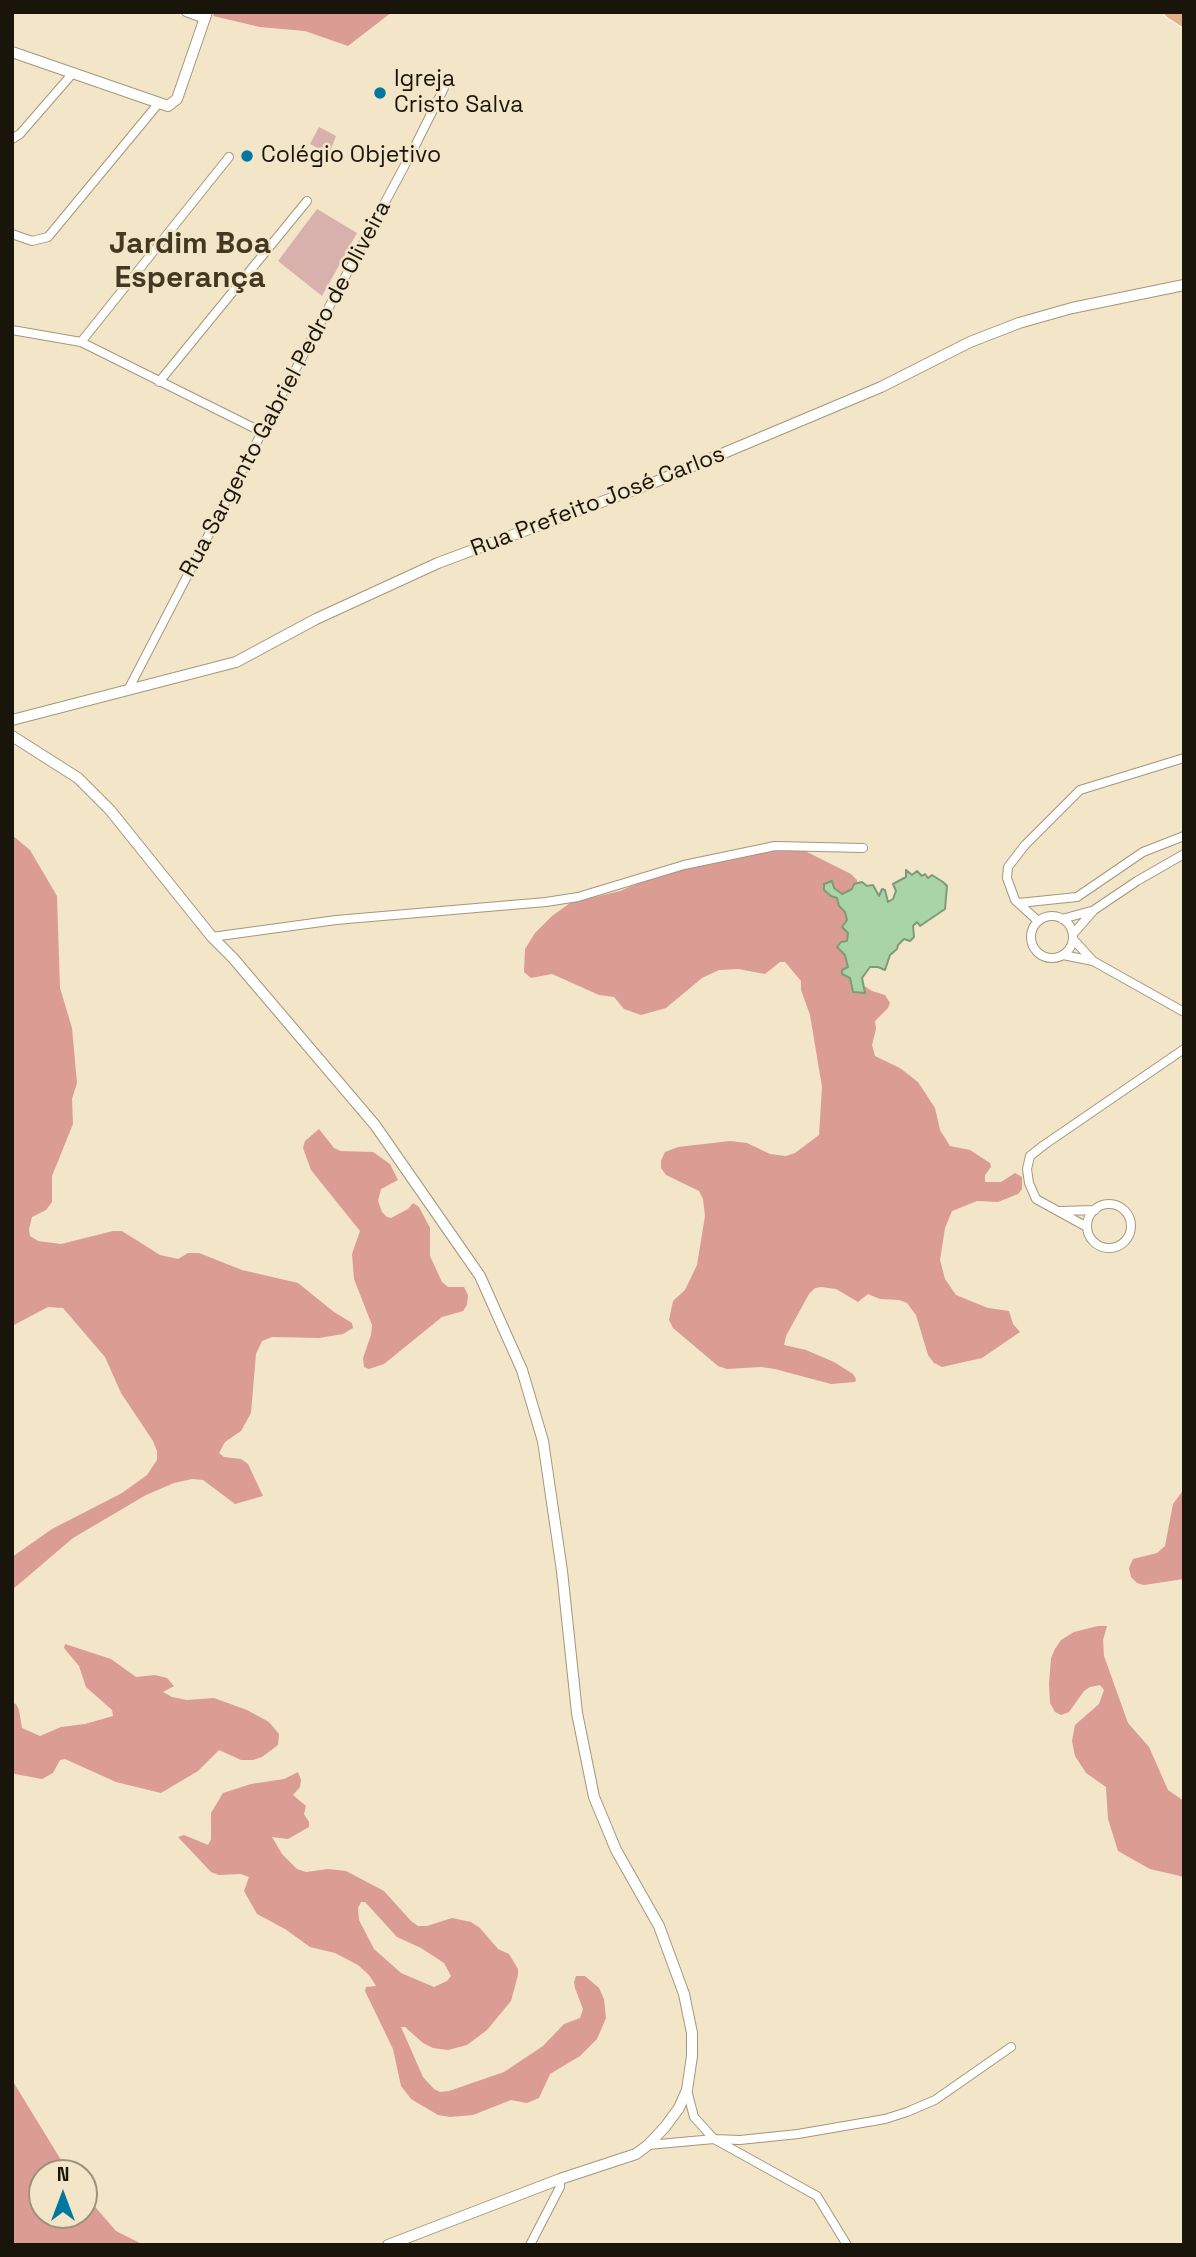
<!DOCTYPE html>
<meta charset="utf-8">
<style>
body{margin:0}
#map{position:relative;width:1196px;height:2257px;overflow:hidden;background:#f2e5c8;font-family:"Space Grotesk",sans-serif}
canvas{display:block}
.frame{position:absolute;inset:0;border:14px solid #1a150b;pointer-events:none}
.north{position:absolute;left:28px;top:2159px;width:70px;height:70px;box-sizing:border-box;background:#f2e5c8;border:2px solid #9c927c;border-radius:50%;rotate:0deg;font-size:19px;font-weight:700;line-height:28px;text-align:center;color:#1a150b}
.north::after{content:'';display:block;margin:auto;width:24px;height:32px;background:#00779f;clip-path:polygon(50% 0,100% 100%,50% 72%,0 100%)}
</style>
<div id="map">
<canvas width="1196" height="2257"></canvas>
<div class="frame"></div>
<div class="north">N</div>
</div>
<script>
const c = document.querySelector('canvas').getContext('2d');
c.lineJoin = 'round';
function fill(path, color) { c.fillStyle = color; c.fill(path, 'evenodd'); }
const toPath = rows => new Path2D(rows.map(r => 'M' + r).join(''));
function stroke(path, color, width, dash) { c.strokeStyle = color; c.lineWidth = width; c.lineCap = dash ? 'butt' : 'round'; c.setLineDash(dash || []); c.stroke(path); }
function write(font, color, halo, rows, align = 'center') {
  c.font = font + ' "Space Grotesk",sans-serif'; c.lineWidth = 5; c.setLineDash([]); c.textBaseline = 'middle'; c.strokeStyle = halo; c.fillStyle = color; for (const [text, x, y, turn = 0] of rows) {
    c.save(); c.translate(x, y); c.rotate((+turn || 0) * Math.PI / 180); c.textAlign = isNaN(turn) ? turn : align; if (halo) c.strokeText(text, 0, 0); c.fillText(text, 0, 0); c.restore();
  }
}
const green = toPath([
 [319,127,336,136,329,154,310,144],
 [317,209,357,233,322,296,278,261]
]);
const forest = toPath([
 [215,12,392,12,348,46,305,31,260,27,213,16],
 [12,835,30,850,57,896,60,988,72,1028,77,1083,72,1099,73,1124,52,1176,52,1202,46,1210,32,1217,29,1229,30,1236,38,1241,61,1244,113,1231,122,1231,160,1255,178,1259,188,1253,199,1253,242,1270,298,1283,334,1312,352,1323,353,1328,343,1334,319,1338,272,1337,262,1341,256,1354,251,1413,241,1431,225,1442,219,1453,224,1457,241,1459,248,1464,263,1496,235,1504,203,1480,192,1479,174,1483,146,1495,73,1538,12,1590,12,1557,52,1529,122,1493,147,1475,157,1460,157,1451,153,1441,121,1393,105,1357,63,1308,48,1307,12,1326],
 [795,846,851,874,857,880,857,981,872,991,885,995,890,1003,888,1008,875,1021,876,1029,872,1045,875,1056,900,1068,918,1082,935,1108,940,1130,950,1146,970,1150,990,1163,991,1167,985,1175,985,1182,1001,1182,1015,1173,1022,1177,1022,1189,1018,1194,998,1202,977,1201,952,1211,945,1228,940,1260,945,1279,956,1295,988,1308,1009,1311,1013,1324,1020,1332,982,1358,942,1367,934,1363,928,1355,916,1315,907,1303,899,1300,880,1299,868,1294,858,1302,836,1289,821,1287,815,1288,809,1294,786,1336,784,1345,806,1350,834,1362,853,1374,856,1379,855,1382,831,1384,775,1369,761,1367,727,1369,718,1366,673,1328,669,1320,673,1301,685,1290,697,1265,705,1216,703,1199,699,1191,666,1175,661,1168,661,1161,665,1152,678,1147,730,1141,747,1143,770,1154,786,1156,795,1153,819,1135,822,1087,810,1015,801,990,801,981,785,962,780,962,765,974,738,969,719,970,702,978,666,1008,641,1015,624,1009,614,997,599,995,552,974,531,978,524,972,525,949,535,933,552,916,570,903,620,891,662,873,742,855],
 [319,1129,334,1148,341,1151,373,1152,390,1164,398,1180,381,1189,378,1201,382,1212,387,1217,391,1218,408,1209,413,1203,419,1207,430,1228,430,1256,442,1282,448,1287,464,1287,468,1295,467,1305,463,1311,442,1317,384,1364,369,1369,364,1367,363,1358,371,1335,372,1325,354,1279,352,1254,360,1231,311,1170,303,1148,305,1141],
 [1184,1489,1184,1579,1144,1585,1137,1583,1131,1577,1129,1568,1133,1559,1157,1553,1165,1546,1173,1504],
 [1098,1626,1107,1626,1103,1640,1104,1656,1128,1723,1149,1747,1168,1790,1184,1801,1184,1878,1180,1876,1150,1869,1118,1851,1108,1819,1106,1787,1086,1773,1075,1756,1072,1741,1075,1725,1099,1704,1104,1690,1100,1685,1090,1687,1084,1691,1069,1712,1061,1715,1055,1712,1050,1703,1049,1684,1051,1658,1055,1649,1061,1640,1074,1632],
 [65,1644,111,1659,136,1677,155,1675,167,1678,174,1686,163,1692,172,1697,187,1700,214,1698,247,1710,269,1722,279,1734,278,1745,262,1757,253,1760,241,1760,219,1750,198,1771,161,1793,116,1782,65,1759,60,1760,53,1773,42,1779,15,1774,12,1772,12,1703,16,1704,19,1710,22,1728,40,1736,61,1727,85,1724,113,1716,112,1710,86,1687,79,1666,64,1648],
 [298,1772,301,1780,300,1787,293,1795,306,1806,304,1814,309,1822,309,1827,288,1839,272,1837,282,1854,297,1869,306,1872,328,1869,346,1871,384,1891,411,1921,418,1926,427,1926,452,1918,471,1922,480,1928,498,1949,509,1954,518,1969,518,1975,511,2001,487,2030,467,2045,448,2050,433,2048,423,2043,405,2027,401,2027,423,2077,434,2089,440,2092,449,2091,504,2072,543,2046,564,2024,580,2018,583,2009,575,1988,574,1982,576,1976,585,1976,599,1988,604,1999,606,2018,597,2039,580,2056,550,2074,539,2098,527,2103,511,2100,473,2115,450,2117,438,2115,411,2099,401,2086,393,2049,365,1991,366,1987,376,1986,369,1975,358,1965,335,1953,310,1947,285,1929,257,1914,244,1891,249,1877,241,1874,219,1875,211,1872,178,1837,184,1835,208,1845,211,1839,211,1813,223,1793,251,1784,284,1779],
 [361,1902,365,1902,397,1937,421,1948,444,1963,451,1976,447,1981,434,1987,401,1973,374,1949,359,1920,358,1908],
 [12,2080,69,2173,42,2173,42,2215,84,2215,84,2194,116,2231,144,2245,12,2245]
]);
const water = toPath([
 [906,870,912,875,917,871,922,876,925,874,928,878,932,875,943,882,947,886,945,909,920,926,917,922,913,926,914,937,910,941,904,939,898,945,897,949,890,955,885,970,878,967,870,967,862,978,865,993,853,992,850,978,842,974,842,970,848,967,845,955,837,947,841,942,847,941,848,933,842,927,847,920,845,912,839,906,837,898,831,896,824,890,824,884,832,881,834,888,842,894,852,889,854,884,862,882,867,886,873,885,879,896,882,889,885,890,888,902,893,899,896,891,893,884,906,877,906,870]
]);
const street = toPath([
 [186,12,205,19],
 [12,139,20,134,73,73],
 [12,234,32,241,48,237,158,104],
 [12,330,81,342,262,432],
 [81,342,229,157],
 [159,382,307,201],
 [128,690,262,432,413,150,444,88],
 [1019,903,1077,897,1143,852,1184,836],
 '1031 937a21 21 0 1 1 42 0a21 21 0 1 1-42 0Z',
 [1062,919,1091,911],
 [1038,921,1015,900,1007,878,1008,867,1025,845,1080,790,1184,758],
 [1073,934,1094,910,1137,881,1184,854],
 [212,937,336,920,546,902,578,897,684,865,775,846,863,848],
 [1073,939,1093,961],
 [1063,955,1093,961,1184,1012],
 '1087 1226a22 22 0 1 1 44 0a22 22 0 1 1-44 0Z',
 [1060,1211,1095,1210],
 [1087,1227,1036,1199,1029,1183,1027,1169,1030,1156,1044,1145,1184,1049],
 [687,2090,694,2117,714,2139,740,2140,798,2134,885,2119,907,2112,935,2100,1011,2047],
 [648,2145,714,2139,817,2196,847,2245],
 [530,2245,560,2187,560,2179]
]);
const secondary = toPath([
 [12,52,168,106,177,99,207,12],
 [12,720,236,662,316,619,438,563,655,482,881,387,970,342,1019,323,1072,308,1184,285],
 [12,736,78,778,110,810,212,937,233,958,375,1125,480,1276,522,1370,543,1441,562,1571,577,1713,594,1797,616,1850,659,1926,684,1994,692,2033,692,2056,687,2090,679,2108,665,2127,648,2145,636,2154,560,2179,388,2245]
]);
const primary = toPath([
 [1170,12,1184,21]
]);
const markers = [
 [380,93,7,"#00779f"],
 [247,156,7,"#00779f"]
];
const poiNames = [
 ["Igreja",394,80],
 ["Cristo Salva",394,106],
 ["Colégio Objetivo",261,156]
];
const streetNames = [
 ["Rua Sargento Gabriel Pedro de Oliveira",286,389,-62],
 ["Rua Prefeito José Carlos",598,502,-21]
];
const districtNames = [
 ["Jardim Boa",190,245],
 ["Esperança",190,279]
];
fill(green, '#d8b1ac');
fill(forest, '#db9c94');
fill(water, '#a9d4a7');
stroke(water, '#7e9b78', 2);
stroke(street, '#a4977c', 10);
stroke(secondary, '#a4977c', 12);
stroke(primary, '#fff', 14);
stroke(street, '#fff', 8);
stroke(secondary, '#fff', 10);
stroke(primary, '#e2b18a', 12);
for (const [x, y, r, color] of markers) { const dot = new Path2D(); dot.arc(x, y, r, 0, 2 * Math.PI); c.fillStyle = color; c.fill(dot); stroke(dot, '#f2e5c8', 2.5); }
write('23px', '#1a150b', '#f2e5c8', poiNames, 'left');
write('23px', '#1a150b', '#f2e5c8', streetNames);
write('bold 30px', '#433821', '#f2e5c8', districtNames);
</script>
